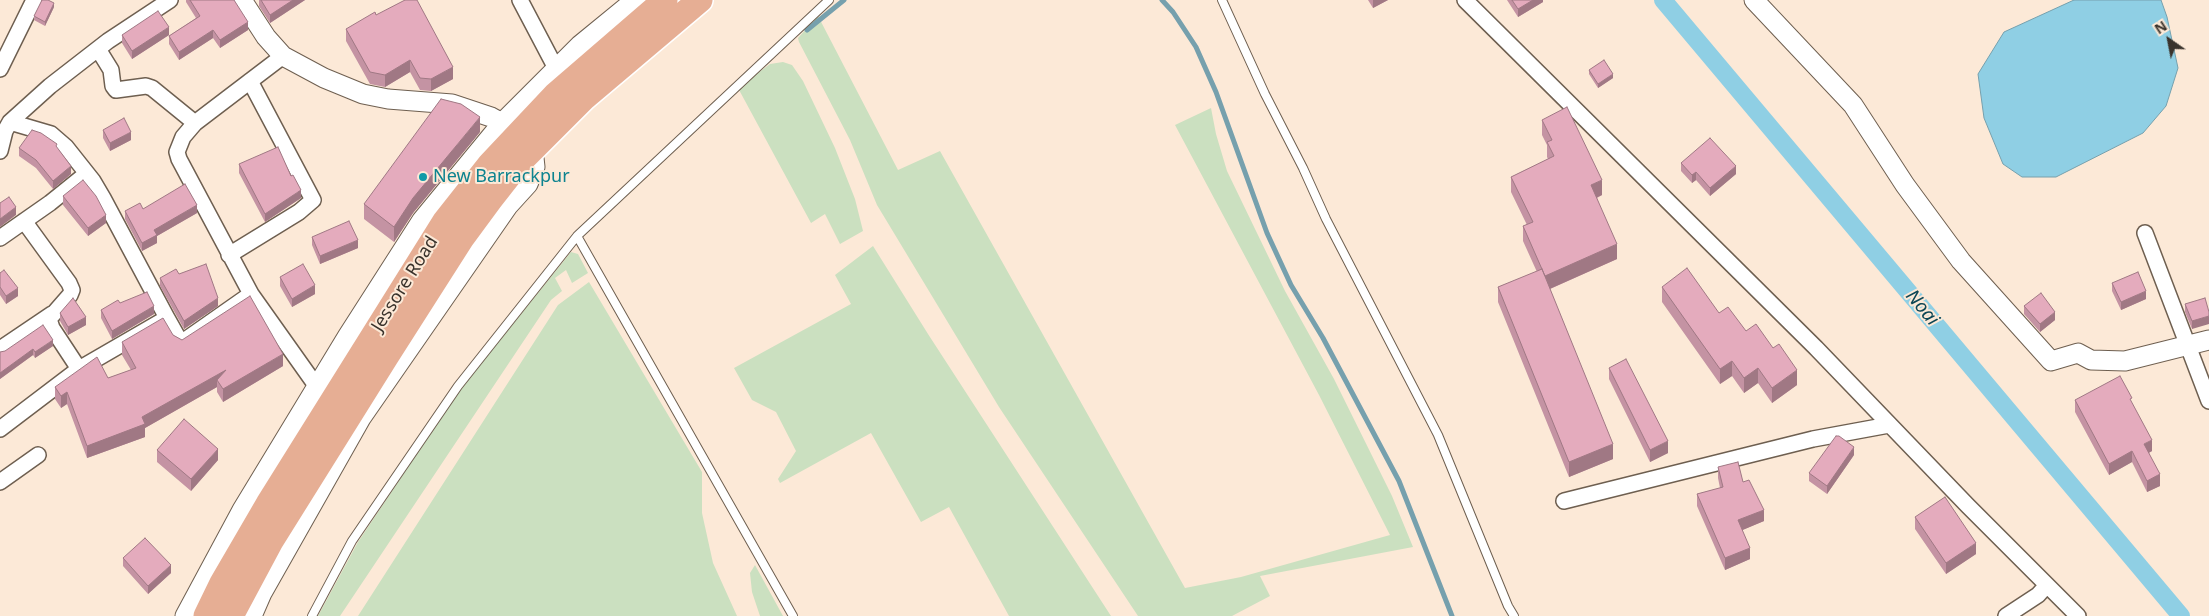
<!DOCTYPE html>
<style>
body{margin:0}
#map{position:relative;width:2209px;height:616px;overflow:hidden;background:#fce9d7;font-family:"Noto Sans",sans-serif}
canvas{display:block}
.north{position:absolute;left:2144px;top:15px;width:50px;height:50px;-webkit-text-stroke:4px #fce9d7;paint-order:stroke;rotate:327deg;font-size:14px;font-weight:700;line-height:20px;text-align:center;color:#3a332c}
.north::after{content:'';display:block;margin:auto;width:18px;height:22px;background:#3a332c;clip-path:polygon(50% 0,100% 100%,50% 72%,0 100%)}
</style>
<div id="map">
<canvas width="2209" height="616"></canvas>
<div class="north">N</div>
</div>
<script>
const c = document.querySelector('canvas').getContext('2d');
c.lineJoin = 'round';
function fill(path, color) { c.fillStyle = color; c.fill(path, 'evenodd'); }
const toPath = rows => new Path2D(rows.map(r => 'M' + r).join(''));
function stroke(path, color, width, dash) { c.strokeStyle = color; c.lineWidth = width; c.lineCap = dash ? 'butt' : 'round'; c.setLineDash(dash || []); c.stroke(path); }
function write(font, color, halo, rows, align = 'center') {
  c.font = font + ' "Noto Sans",sans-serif'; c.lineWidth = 4; c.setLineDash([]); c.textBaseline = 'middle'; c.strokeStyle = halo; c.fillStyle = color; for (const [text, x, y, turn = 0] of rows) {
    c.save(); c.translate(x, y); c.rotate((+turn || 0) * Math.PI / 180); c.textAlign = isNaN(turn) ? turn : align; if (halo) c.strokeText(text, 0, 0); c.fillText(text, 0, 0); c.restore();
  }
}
const green = toPath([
 [818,16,898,170,940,151,1185,588,1241,577,1390,535,1319,395,1175,125,1211,108,1216,134,1227,171,1285,291,1334,379,1392,496,1413,547,1260,576,1270,596,1232,616,1138,616,999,407,877,205,850,140,799,42,798,38],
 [783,62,792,65,803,81,835,148,855,199,863,231,840,244,825,214,811,223,738,88,770,64],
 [873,246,928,334,1111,616,1009,616,949,507,921,522,871,433,780,483,778,479,796,451,776,412,752,400,734,368,851,304,835,275],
 [571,252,578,254,588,273,572,283,566,270,555,278,562,291,551,300,340,616,318,616,358,542,459,391],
 [589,282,702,472,702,513,713,563,737,616,358,616,558,305],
 [755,565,783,616,760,616,752,592,750,573]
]);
const water = toPath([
 [2074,0,2161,0,2167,17,2178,68,2166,106,2143,133,2056,177,2022,177,2003,164,1984,118,1978,74,2004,32,2074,0]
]);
const stream = toPath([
 [1162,0,1173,12,1196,47,1216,92,1267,233,1291,285,1323,338,1399,481,1452,616],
 [807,30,844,0]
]);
const canal = toPath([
 [1663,0,2181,616]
]);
const service = toPath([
 [1222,0,1265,94,1303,168,1326,219,1438,435,1508,606,1514,616],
 [577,236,793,616],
 [312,616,352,541,458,386,577,236,829,0]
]);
const minor = toPath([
 [520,0,561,78],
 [1465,0,1816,348,1968,506,2078,616],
 [98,49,111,70,113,86,116,90,146,86,152,88,195,123],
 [0,69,34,0],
 [10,122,51,134,66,147,93,181,103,198,167,318],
 [0,151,5,131,10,122,50,86,108,41,170,0],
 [24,221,69,283,72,290,70,295,49,319,52,328,79,369],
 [2145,233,2209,401],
 [0,238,50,203,86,174],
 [229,255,299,212,313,200,250,81],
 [251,294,317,387],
 [0,349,52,314],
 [0,429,79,369,167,318,181,343,251,294,179,159,177,152,183,137,195,123,283,56],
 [0,482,38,455],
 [1564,501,1813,439,1889,425],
 [2006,616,2038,595,2047,585]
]);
const tertiary = toPath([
 [242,0,266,37,283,56,324,78,363,94,388,99,452,104,491,117,502,123],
 [1754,0,1853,105,1905,185,1961,261,2051,361,2078,353,2091,360,2125,361,2209,340],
 [185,616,242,510,347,337,422,220,502,123,580,45,635,0],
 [252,616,262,593,361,418,508,206,528,184,535,167,533,149]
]);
const trunk = toPath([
 [206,616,222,583,268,504,445,221,490,164,555,95,665,0],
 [231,616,271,541,386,357,462,238,490,200,519,163,584,98,700,0]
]);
const wall = toPath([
 [186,0,234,0,248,30,220,48,213,38,179,60,169,44,169,36,196,18,186,2],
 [259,0,305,0,270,23,259,6],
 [1368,0,1388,0,1373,8],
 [1507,0,1543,0,1543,2,1518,17],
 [54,7,45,26,34,20,34,16],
 [376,15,453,79,431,91,420,90,410,72,385,87,370,84,346,41,346,29],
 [122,35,169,35,132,59,122,43],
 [1589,70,1613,78,1598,88,1589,74],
 [1542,120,1602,195,1597,198,1617,259,1550,289,1613,459,1569,477,1498,302,1498,287,1537,272,1523,241,1523,226,1527,225,1511,192,1511,177,1548,159,1547,157,1547,145,1542,135],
 [103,130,131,140,110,151,103,138],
 [480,132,413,213,394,242,364,219,364,204],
 [19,148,57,148,71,174,53,189,36,168,19,156],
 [1681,163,1736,174,1710,196,1696,180,1692,183,1681,171],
 [239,164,301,198,265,222,239,173],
 [63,196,106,223,88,236,63,205],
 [143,209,197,213,157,236,157,243,142,251,125,219,125,211],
 [312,237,358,248,320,264,312,245],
 [0,273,18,296,6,304,0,295],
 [179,274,218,306,184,329,160,286,160,278],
 [280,277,315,294,292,307,280,286],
 [2112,283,2146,299,2121,310,2112,291],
 [1662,287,1719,313,1746,331,1797,385,1772,403,1758,383,1744,393,1732,376,1720,384,1662,302],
 [120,303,154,314,112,339,101,318,101,310],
 [2185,304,2209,312,2192,329,2185,312],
 [2024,306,2055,320,2040,332,2024,314],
 [60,313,86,325,68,335,60,321],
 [173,335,182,340,283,366,223,402,217,392,217,387,145,428,145,437,87,458,67,404,61,408,55,399,55,387,108,378,131,370,122,355,122,342],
 [53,346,35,358,33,355,0,379,0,352],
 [1609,368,1668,453,1650,462,1609,379],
 [2075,400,2152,451,2149,453,2160,486,2147,492,2132,462,2109,475,2075,412],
 [157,450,218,460,191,491,157,462],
 [1854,455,1827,494,1809,481,1809,473],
 [1718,467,1743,482,1764,521,1742,530,1750,559,1725,570,1697,506,1697,494,1720,488,1718,478],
 [1915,517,1976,554,1946,574,1915,529],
 [123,558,171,573,148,594,123,566]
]);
const shadedWall = toPath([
 [293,0,305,0,270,23,270,15],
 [1373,0,1388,0,1373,8],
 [1533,0,1543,0,1543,2,1518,17,1518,9],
 [54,3,54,7,45,26,45,22],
 [248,22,248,30,220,48,220,40],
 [169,27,169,35,132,59,132,51],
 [213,30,213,38,179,60,179,52],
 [410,60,410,72,385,87,385,75],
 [453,67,453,79,431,91,431,79],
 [1613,74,1613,78,1598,88,1598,84],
 [480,117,480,132,413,213,394,242,394,227,413,198],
 [131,132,131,140,110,151,110,143],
 [71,166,71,174,53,189,53,181],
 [1736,166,1736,174,1710,196,1710,188],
 [1696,172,1696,180,1692,183,1692,175],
 [1602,180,1602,195,1591,200,1591,185],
 [301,190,301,198,265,222,265,214],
 [197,205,197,213,157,236,157,243,142,251,142,243,154,230],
 [16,207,16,215,0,227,0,219],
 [106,215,106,223,88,236,88,228],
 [358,240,358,248,320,264,320,256],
 [1617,244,1617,259,1545,291,1545,276],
 [315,285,315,294,292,307,292,299],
 [18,288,18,296,6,304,6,296],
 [2146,291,2146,299,2121,310,2121,302],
 [218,298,218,306,184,329,184,321],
 [154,306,154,314,112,339,112,331],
 [2055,312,2055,320,2040,332,2040,324],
 [2209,316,2209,324,2192,329,2192,321],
 [86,317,86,325,68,335,68,327],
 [53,340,53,346,35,358,35,352],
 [33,349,33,355,0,379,0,373],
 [283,354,283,366,223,402,223,389],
 [1732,361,1732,376,1720,384,1720,369],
 [1758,368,1758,383,1744,393,1744,378],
 [226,370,217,380,217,387,145,428,145,437,87,458,87,446,142,417],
 [1797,370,1797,385,1772,403,1772,388],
 [67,392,67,404,61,408,61,396],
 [2152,440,2152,451,2144,455,2144,444],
 [1668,441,1668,453,1650,462,1650,450],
 [1613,444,1613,459,1569,477,1569,462],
 [1854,447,1854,455,1827,494,1827,486],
 [218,449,218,460,191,491,191,479],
 [2132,451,2132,462,2109,475,2109,464],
 [2160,474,2160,486,2147,492,2147,481],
 [1764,510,1764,521,1738,532,1738,520],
 [1976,543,1976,554,1946,574,1946,563],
 [1750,548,1750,559,1725,570,1725,558],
 [171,565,171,573,148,594,148,586]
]);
const building = toPath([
 [42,0,48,0,54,3,45,22,34,16,42,0],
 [190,0,234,0,248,22,220,40,213,30,179,52,169,36,200,16,190,0],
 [261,0,293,0,270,15,261,0],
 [405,0,417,0,453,67,431,79,420,78,410,60,385,75,370,72,346,29,375,12,376,15,405,0],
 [1512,0,1533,0,1518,9,1512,0],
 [158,11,169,27,132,51,122,35,158,11],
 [1604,60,1613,74,1598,84,1589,70,1604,60],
 [441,99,461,104,480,117,413,198,394,227,364,204,441,99],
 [1567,107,1602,180,1591,185,1617,244,1545,276,1523,226,1533,222,1511,177,1554,156,1547,142,1552,140,1542,120,1567,107],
 [124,118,131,132,110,143,103,130,124,118],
 [32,130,41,133,57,144,56,146,71,166,53,181,36,160,19,148,32,130],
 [1710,138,1736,166,1710,188,1696,172,1692,175,1681,163,1710,138],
 [278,147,291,176,293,175,301,190,265,214,239,164,278,147],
 [83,180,96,196,106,215,88,228,63,196,83,180],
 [185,184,197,205,154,230,157,235,142,243,125,211,140,203,143,209,185,184],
 [9,197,16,207,0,219,0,203,9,197],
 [349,221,358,240,320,256,312,237,349,221],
 [206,264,218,298,184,321,160,278,176,269,179,274,206,264],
 [303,264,315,285,292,299,280,277,303,264],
 [1687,268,1719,313,1728,307,1746,331,1756,324,1773,348,1779,344,1797,370,1772,388,1758,368,1744,378,1732,361,1720,369,1662,287,1687,268],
 [1542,269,1613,444,1569,462,1498,287,1542,269],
 [4,270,18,288,6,296,0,287,0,273,4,270],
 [2138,272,2146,291,2121,302,2112,283,2138,272],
 [147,292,154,306,112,331,101,310,118,300,120,303,147,292],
 [2041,293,2055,312,2040,324,2024,306,2041,293],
 [250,296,283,354,223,389,217,380,226,370,142,417,145,424,87,446,67,392,61,396,55,387,97,357,108,378,136,368,122,342,163,318,173,335,182,340,250,296],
 [73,298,86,317,68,327,60,313,73,298],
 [2205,298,2209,312,2209,316,2192,321,2185,304,2205,298],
 [43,325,53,340,35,352,33,349,0,373,0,352,5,351,43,325],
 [1626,359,1668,441,1650,450,1609,368,1626,359],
 [2120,376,2132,398,2130,399,2152,440,2144,444,2160,474,2147,481,2132,451,2109,464,2075,400,2120,376],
 [184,419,218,449,191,479,157,450,184,419],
 [1836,436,1839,436,1854,447,1827,486,1809,473,1836,436],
 [1738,462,1743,482,1749,480,1764,510,1738,520,1750,548,1725,558,1697,494,1723,487,1718,467,1738,462],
 [1945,497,1976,543,1946,563,1915,517,1945,497],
 [145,538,171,565,148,586,123,558,145,538]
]);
const markers = [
 [423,177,5,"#0f9aa8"]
];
const cultureNames = [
 ["New Barrackpur",433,177]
];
const streetNames = [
 ["Jessore Road",405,284,-58]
];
const waterNames = [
 ["Noai",1922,308,50]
];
fill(green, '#cbe0c0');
fill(water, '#8fcfe4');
stroke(water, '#76a0ad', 1);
stroke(stream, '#76a0ad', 5);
stroke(canal, '#8fcfe4', 18);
stroke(service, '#6e5f50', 10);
stroke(minor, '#6e5f50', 18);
stroke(tertiary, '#6e5f50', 21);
stroke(trunk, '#fff', 28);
stroke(service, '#fff', 8);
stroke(minor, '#fff', 15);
stroke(tertiary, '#fff', 19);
stroke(trunk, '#e6ae94', 25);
fill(wall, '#c493a3');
fill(shadedWall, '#a07884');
fill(building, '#e4abbd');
stroke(building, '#a07884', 1);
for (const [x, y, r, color] of markers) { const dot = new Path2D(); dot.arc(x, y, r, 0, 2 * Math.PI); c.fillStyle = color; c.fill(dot); stroke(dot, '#fce9d7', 2); }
write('18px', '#0d838f', '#fce9d7', cultureNames, 'left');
write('18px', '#3a332c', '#fce9d7', streetNames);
write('italic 19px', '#0d4655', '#fce9d7', waterNames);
</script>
